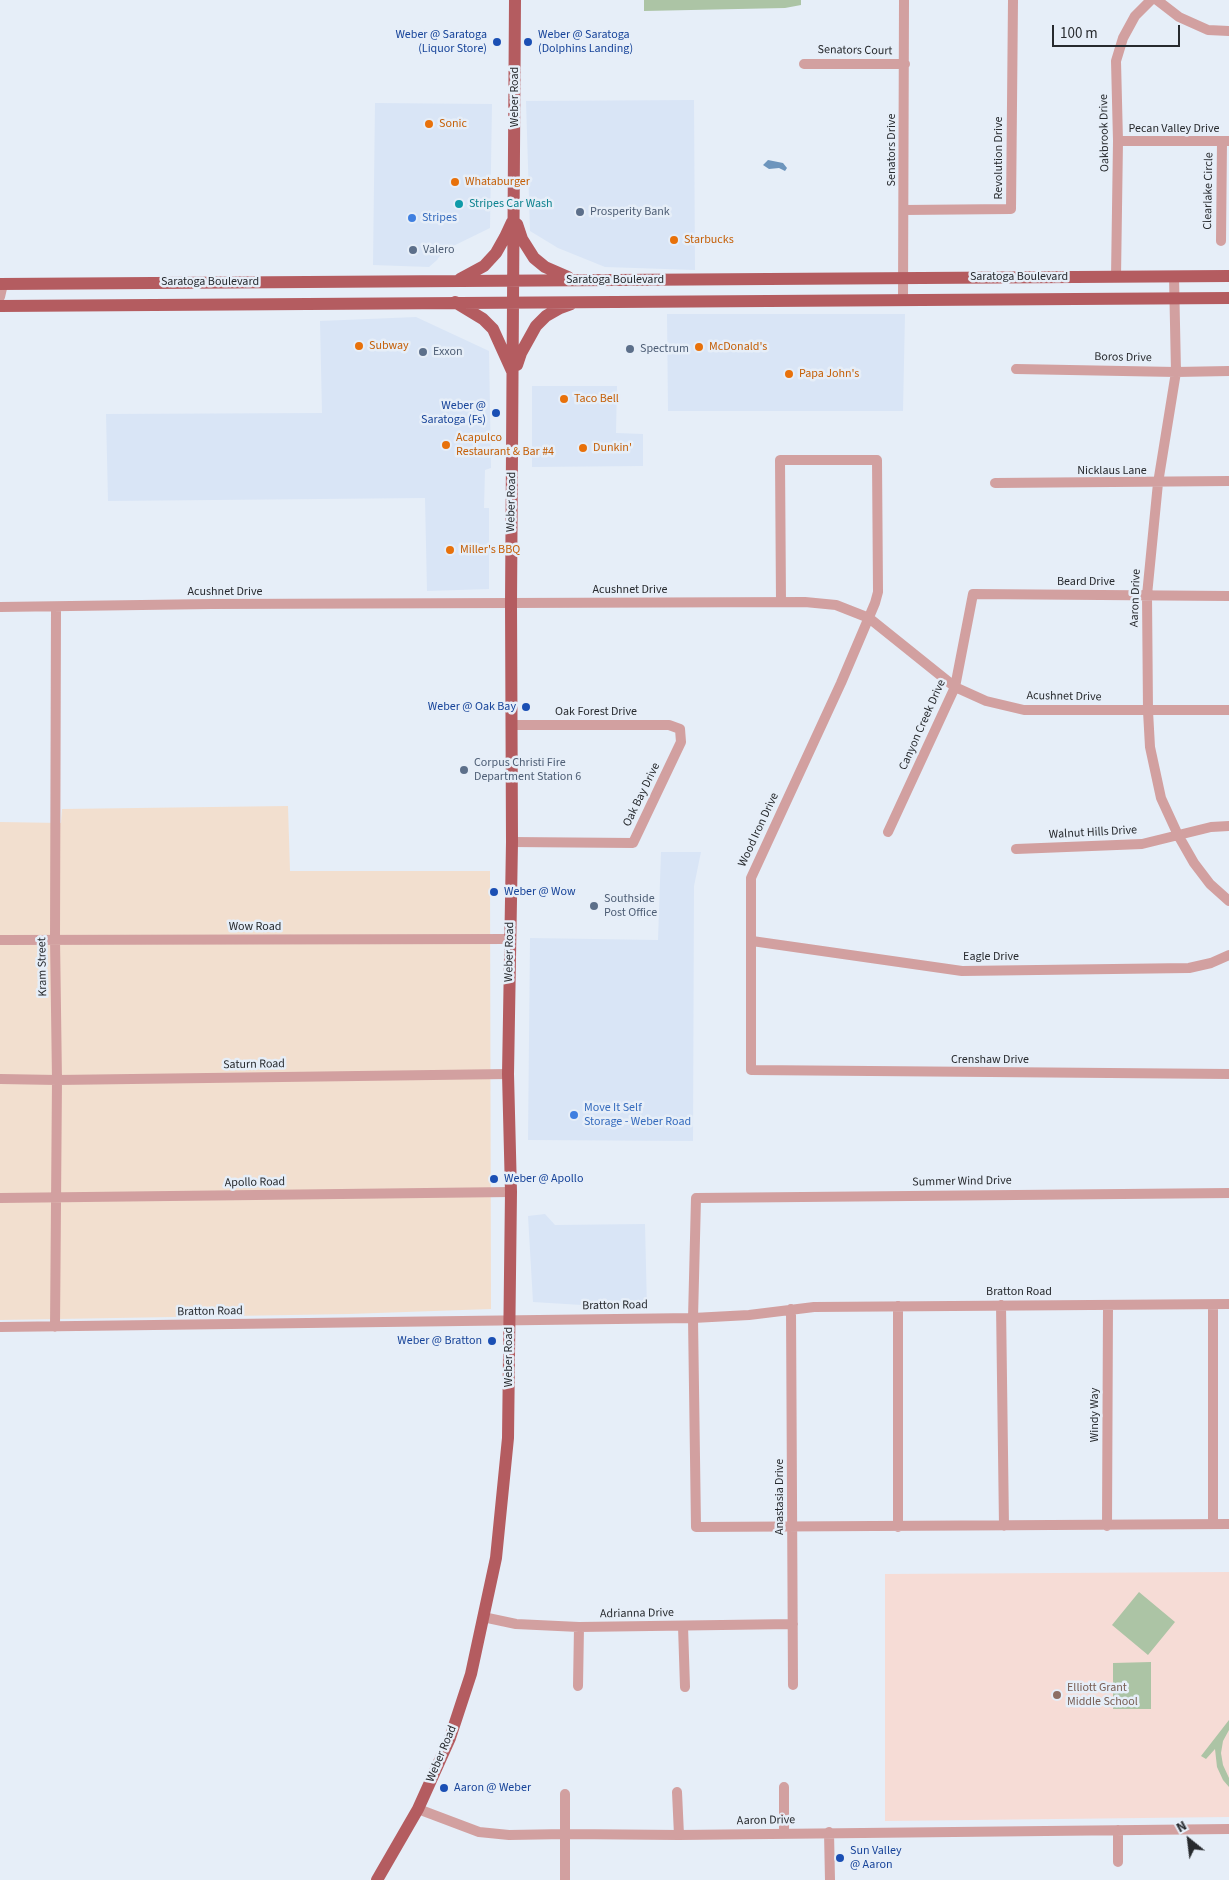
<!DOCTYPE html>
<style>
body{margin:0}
#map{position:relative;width:1229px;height:1880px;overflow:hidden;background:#e6eef8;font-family:"Source Sans 3",sans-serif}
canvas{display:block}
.north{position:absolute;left:1164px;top:1815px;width:50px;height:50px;-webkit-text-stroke:4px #e6eef8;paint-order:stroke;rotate:331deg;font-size:14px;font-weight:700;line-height:20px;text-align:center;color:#272a2e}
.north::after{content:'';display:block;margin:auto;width:18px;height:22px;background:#272a2e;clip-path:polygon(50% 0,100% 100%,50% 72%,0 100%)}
.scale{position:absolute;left:1052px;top:25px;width:128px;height:22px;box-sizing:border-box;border:2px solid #272a2e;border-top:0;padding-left:6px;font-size:15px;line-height:18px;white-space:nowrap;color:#272a2e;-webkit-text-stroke:4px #e6eef8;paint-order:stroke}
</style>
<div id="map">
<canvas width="1229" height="1880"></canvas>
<div class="north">N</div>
<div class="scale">100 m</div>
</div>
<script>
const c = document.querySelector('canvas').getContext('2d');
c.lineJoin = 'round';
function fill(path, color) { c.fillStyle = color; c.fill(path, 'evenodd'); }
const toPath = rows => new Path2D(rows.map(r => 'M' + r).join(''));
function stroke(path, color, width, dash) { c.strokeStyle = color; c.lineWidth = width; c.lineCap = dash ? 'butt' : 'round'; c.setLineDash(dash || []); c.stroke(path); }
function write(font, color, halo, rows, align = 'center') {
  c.font = font + ' "Source Sans 3",sans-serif'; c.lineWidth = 5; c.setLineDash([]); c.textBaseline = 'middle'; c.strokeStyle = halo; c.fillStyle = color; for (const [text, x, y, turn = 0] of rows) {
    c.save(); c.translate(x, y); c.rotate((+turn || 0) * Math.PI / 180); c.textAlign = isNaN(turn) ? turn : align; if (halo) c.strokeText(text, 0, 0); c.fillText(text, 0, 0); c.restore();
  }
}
const built = toPath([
 [694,100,695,270,605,267,558,248,530,231,526,101],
 [375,103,492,104,490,228,443,251,437,260,429,267,373,265],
 [667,314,905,314,903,411,668,411],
 [416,317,489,351,491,468,485,470,484,508,489,508,489,589,427,591,425,498,108,501,106,414,322,413,320,321],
 [532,386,617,386,616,433,643,434,643,466,532,467],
 [661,852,701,852,694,886,693,1141,528,1140,530,938,658,940],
 [545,1214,555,1225,645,1224,647,1309,533,1302,528,1216]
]);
const industrial = toPath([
 [288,806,290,871,490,871,491,1309,349,1314,0,1320,0,822,61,823,62,809]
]);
const education = toPath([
 [1229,1572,1229,1817,885,1821,885,1574]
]);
const green = toPath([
 [644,0,801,0,801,5,785,8,644,11],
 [1139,1592,1175,1622,1148,1655,1112,1625],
 [1151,1662,1151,1709,1113,1709,1113,1663],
 [1229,1720,1229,1730,1223,1741,1221,1753,1223,1765,1229,1778,1229,1787,1223,1780,1217,1767,1215,1749,1206,1759,1201,1756]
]);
const water = toPath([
 [768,160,783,163,787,168,785,171,779,168,769,169,763,165]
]);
const minor = toPath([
 [1157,0,1179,17,1208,30,1229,31],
 [804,64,905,64],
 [1118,141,1229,141],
 [904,210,1011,209,1013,0],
 [1221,241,1222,142],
 [1174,276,1176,372,1158,483,1147,595,1148,711,1150,747,1161,798,1178,835,1194,863,1210,884,1229,901],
 [1116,277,1118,141,1116,61,1123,38,1135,16,1151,0],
 [0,297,3,284],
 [903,299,904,0],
 [1016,369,1176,372,1229,371],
 [995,483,1229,481],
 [781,602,780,460,877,460,878,592,875,603,841,683,751,878,751,1070,1229,1074],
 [0,607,212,604,805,602,836,605,869,618,955,687,986,701,1024,710,1229,710],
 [512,725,669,725,680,729,681,742,633,843,512,842],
 [888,832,955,687,973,594,1229,596],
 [1016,849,1142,844,1211,827,1229,826],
 [0,940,511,939],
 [752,941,962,971,1189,968,1211,963,1229,955],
 [0,1079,57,1080,508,1074],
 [1229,1193,696,1198,693,1318,696,1527,1229,1524],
 [0,1198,511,1192],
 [1001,1305,1004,1526],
 [1213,1305,1213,1524],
 [898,1306,898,1527],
 [791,1309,793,1685],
 [0,1327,693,1318,749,1315,814,1307,1229,1304],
 [55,1327,57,1080,55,939,56,607],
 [1107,1526,1108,1305],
 [483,1617,516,1624,579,1627,793,1624],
 [683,1626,685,1687],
 [578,1686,579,1627],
 [677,1792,679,1835],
 [418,1809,479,1832,509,1835,566,1834,679,1835,1229,1829],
 [1118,1830,1118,1862],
 [829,1832,830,1880],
 [784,1833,784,1787],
 [565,1880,565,1794]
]);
const major = toPath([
 [517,224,522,239,534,258,545,267,568,277],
 [460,279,484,266,496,253,505,237,512,222],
 [0,284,1229,276],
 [455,302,483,319,493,329,512,371],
 [0,306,1229,298],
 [517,365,521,353,536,326,546,316,560,308,571,304],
 [377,1880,418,1809,450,1738,471,1674,496,1558,508,1438,511,1192,508,1074,512,842,511,603,515,0]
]);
const markers = [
 [497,42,5,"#1a4fb4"],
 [528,42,5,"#1a4fb4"],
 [429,124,5,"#e8710a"],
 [455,182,5,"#e8710a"],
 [459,204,5,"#0f9aa8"],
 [580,212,5,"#5c6f8a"],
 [412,218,5,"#3f7fe0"],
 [674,240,5,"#e8710a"],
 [413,250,5,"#5c6f8a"],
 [359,346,5,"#e8710a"],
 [699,347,5,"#e8710a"],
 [630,349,5,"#5c6f8a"],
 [423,352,5,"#5c6f8a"],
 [789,374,5,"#e8710a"],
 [564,399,5,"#e8710a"],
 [496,413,5,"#1a4fb4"],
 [446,445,5,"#e8710a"],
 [583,448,5,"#e8710a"],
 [450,550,5,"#e8710a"],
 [526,707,5,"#1a4fb4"],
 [464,770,5,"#5c6f8a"],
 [494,892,5,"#1a4fb4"],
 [594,906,5,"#5c6f8a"],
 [574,1115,5,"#3f7fe0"],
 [494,1179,5,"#1a4fb4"],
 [492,1341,5,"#1a4fb4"],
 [1057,1695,5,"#8d6e63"],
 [444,1788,5,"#1a4fb4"],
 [840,1858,5,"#1a4fb4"]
];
const transitNames = [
 ["Weber @ Saratoga",487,35,"right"],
 ["(Liquor Store)",487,49,"right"],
 ["Weber @ Saratoga",538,35],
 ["(Dolphins Landing)",538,49],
 ["Weber @",486,406,"right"],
 ["Saratoga (Fs)",486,420,"right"],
 ["Weber @ Oak Bay",516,707,"right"],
 ["Weber @ Wow",504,892],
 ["Weber @ Apollo",504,1179],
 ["Weber @ Bratton",482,1341,"right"],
 ["Aaron @ Weber",454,1788],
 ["Sun Valley",850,1851],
 ["@ Aaron",850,1865]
];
const streetNames = [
 ["Senators Court",855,51,1],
 ["Weber Road",515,97,-90],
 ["Pecan Valley Drive",1174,129],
 ["Oakbrook Drive",1105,133,-91],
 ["Senators Drive",892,150,-90],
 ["Revolution Drive",999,158,-90],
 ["Clearlake Circle",1209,191,-89],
 ["Saratoga Boulevard",1019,277],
 ["Saratoga Boulevard",615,280],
 ["Saratoga Boulevard",210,282],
 ["Boros Drive",1123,358,1],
 ["Nicklaus Lane",1112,471],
 ["Weber Road",512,502,-89],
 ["Beard Drive",1086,582],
 ["Acushnet Drive",630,590],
 ["Acushnet Drive",225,592],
 ["Aaron Drive",1136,598,-88],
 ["Acushnet Drive",1064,697,1],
 ["Oak Forest Drive",596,712],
 ["Canyon Creek Drive",923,725,-66],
 ["Oak Bay Drive",642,795,-64],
 ["Wood Iron Drive",759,830,-65],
 ["Walnut Hills Drive",1093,833,-3],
 ["Wow Road",255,927],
 ["Weber Road",510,952,-89],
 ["Eagle Drive",991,957],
 ["Kram Street",43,967,-91],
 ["Crenshaw Drive",990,1060],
 ["Saturn Road",254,1065,-1],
 ["Summer Wind Drive",962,1182,-1],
 ["Apollo Road",255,1183,-1],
 ["Bratton Road",1019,1292],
 ["Bratton Road",615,1306,-1],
 ["Bratton Road",210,1312,-1],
 ["Weber Road",509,1357,-90],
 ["Windy Way",1095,1415,-90],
 ["Anastasia Drive",780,1497,-90],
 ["Adrianna Drive",637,1614,-1],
 ["Weber Road",442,1754,-67],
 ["Aaron Drive",766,1821,-1]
];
const foodNames = [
 ["Sonic",439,124],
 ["Whataburger",465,182],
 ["Starbucks",684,240],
 ["Subway",369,346],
 ["McDonald's",709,347],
 ["Papa John's",799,374],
 ["Taco Bell",574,399],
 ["Acapulco",456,438],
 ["Restaurant & Bar #4",456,452],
 ["Dunkin'",593,448],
 ["Miller's BBQ",460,550]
];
const cultureNames = [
 ["Stripes Car Wash",469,204]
];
const serviceNames = [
 ["Prosperity Bank",590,212],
 ["Valero",423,250],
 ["Spectrum",640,349],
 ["Exxon",433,352],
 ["Corpus Christi Fire",474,763],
 ["Department Station 6",474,777],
 ["Southside",604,899],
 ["Post Office",604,913]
];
const shopNames = [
 ["Stripes",422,218],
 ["Move It Self",584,1108],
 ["Storage - Weber Road",584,1122]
];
const educationNames = [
 ["Elliott Grant",1067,1688],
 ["Middle School",1067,1702]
];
fill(built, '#d9e5f6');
fill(industrial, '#f2dfcf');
fill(education, '#f6dcd6');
fill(green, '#acc4a5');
fill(water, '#6d95bd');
stroke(minor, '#d2a0a0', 10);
stroke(major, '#b45c60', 12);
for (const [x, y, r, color] of markers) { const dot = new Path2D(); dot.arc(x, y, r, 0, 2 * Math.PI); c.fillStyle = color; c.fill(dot); stroke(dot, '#e6eef8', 2); }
write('12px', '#164399', '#e6eef8', transitNames, 'left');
write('12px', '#272a2e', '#e6eef8', streetNames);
write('12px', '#c56008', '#e6eef8', foodNames, 'left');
write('12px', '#0d838f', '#e6eef8', cultureNames, 'left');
write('12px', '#4e5e75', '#e6eef8', serviceNames, 'left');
write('12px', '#366cbe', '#e6eef8', shopNames, 'left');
write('12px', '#785e54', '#e6eef8', educationNames, 'left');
</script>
